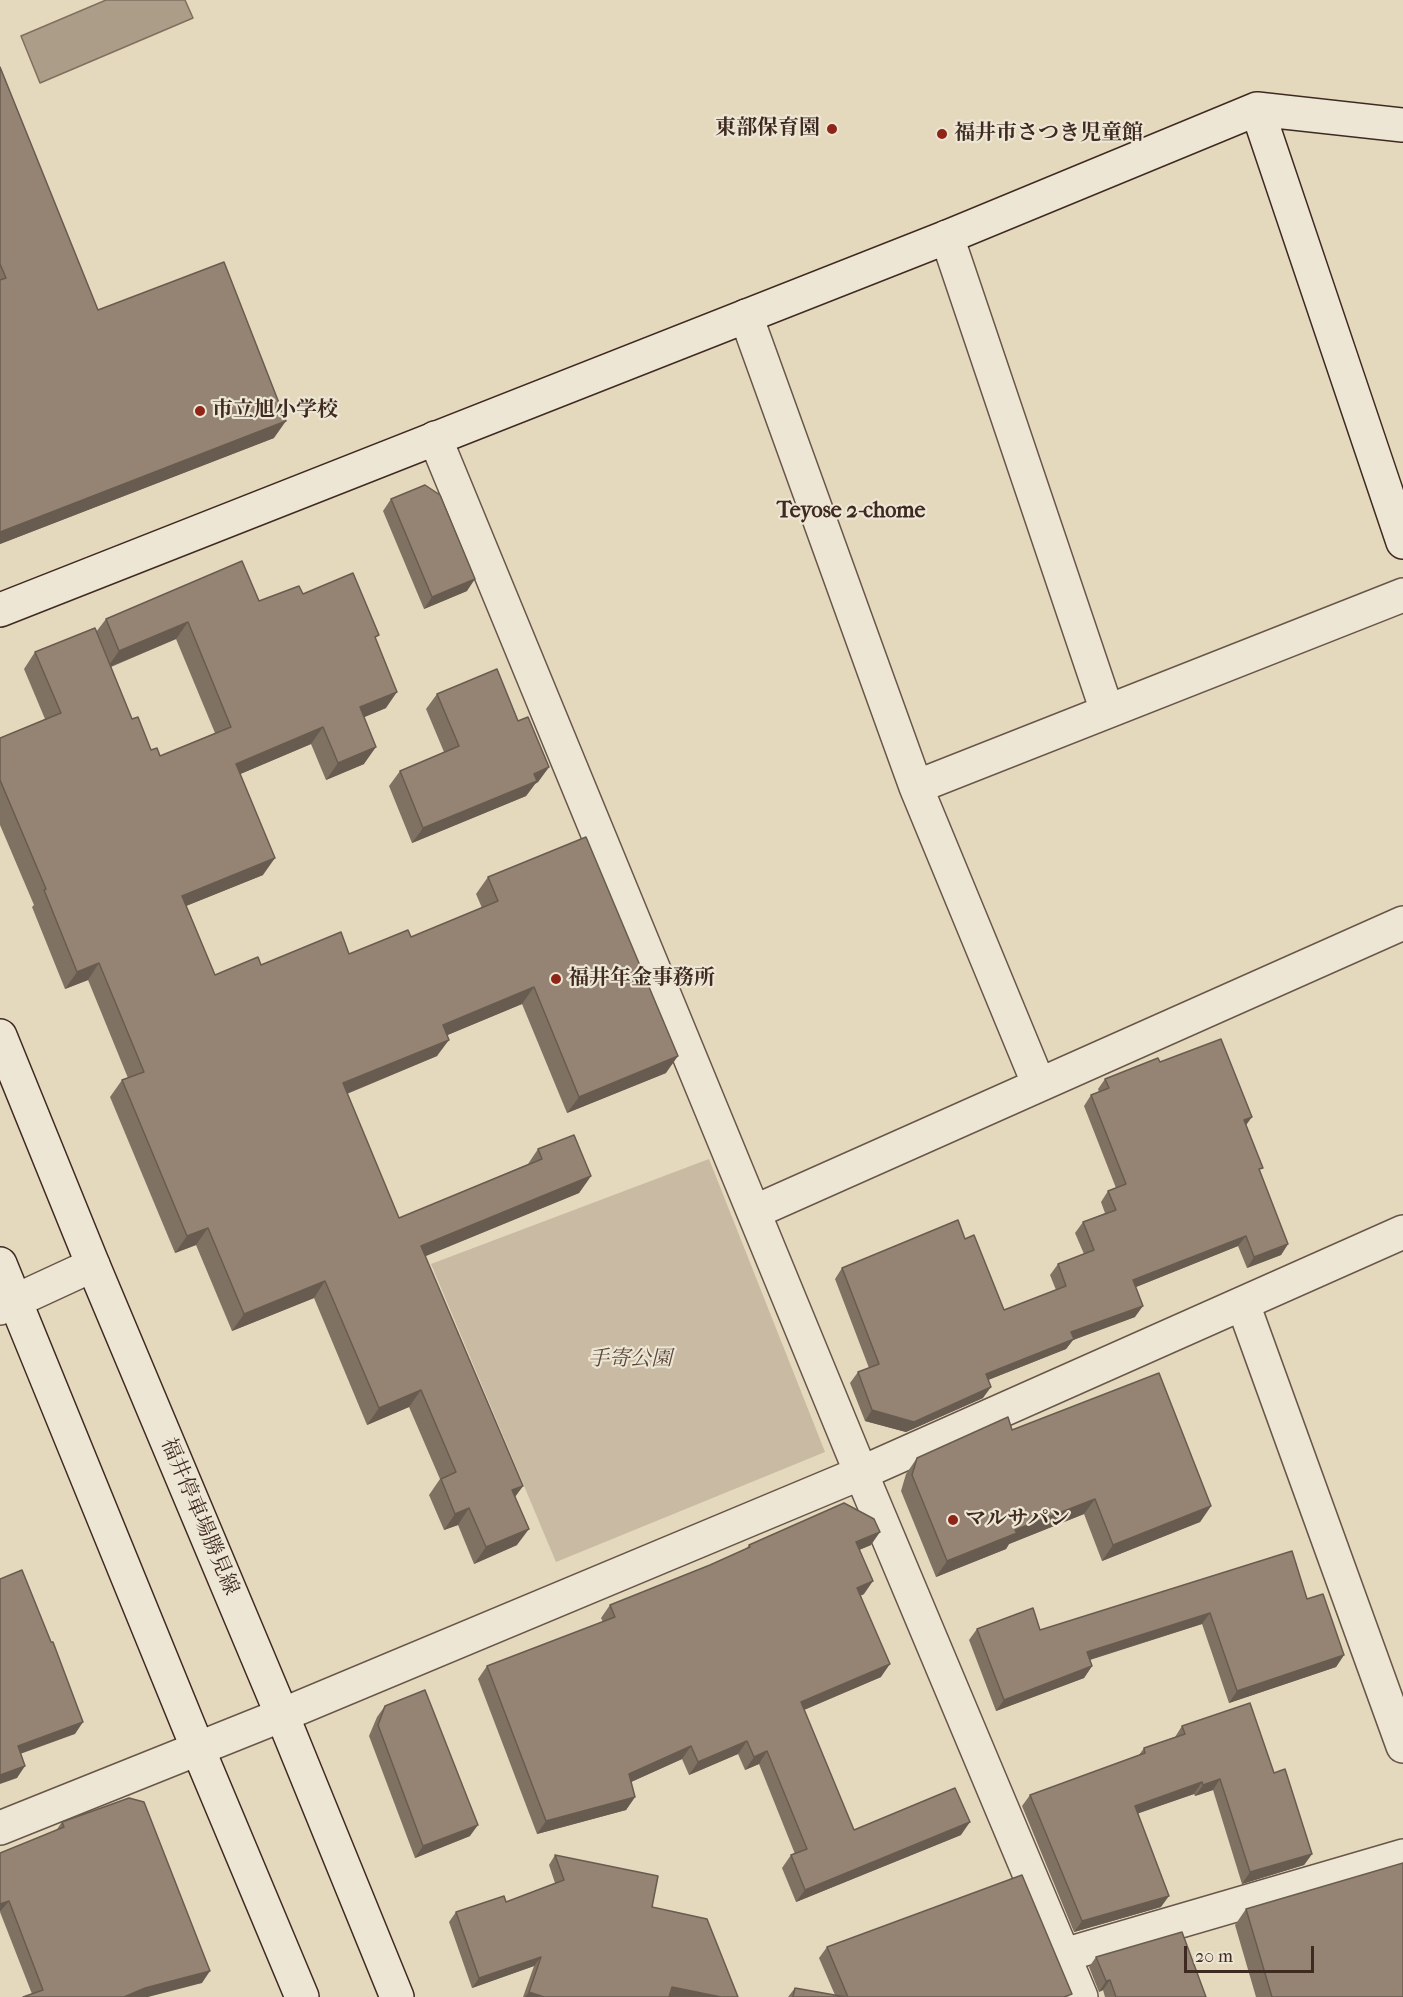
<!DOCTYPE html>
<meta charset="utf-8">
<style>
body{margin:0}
#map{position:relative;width:1403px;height:1997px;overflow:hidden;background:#e4d8bd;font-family:"IM FELL French Canon",serif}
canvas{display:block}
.scale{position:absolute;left:1184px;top:1946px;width:130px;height:27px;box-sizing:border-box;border:3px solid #3f2a22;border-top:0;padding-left:8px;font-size:18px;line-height:21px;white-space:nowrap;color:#3f2a22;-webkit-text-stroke:4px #ede6d4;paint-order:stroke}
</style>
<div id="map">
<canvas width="1403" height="1997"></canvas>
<div class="scale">20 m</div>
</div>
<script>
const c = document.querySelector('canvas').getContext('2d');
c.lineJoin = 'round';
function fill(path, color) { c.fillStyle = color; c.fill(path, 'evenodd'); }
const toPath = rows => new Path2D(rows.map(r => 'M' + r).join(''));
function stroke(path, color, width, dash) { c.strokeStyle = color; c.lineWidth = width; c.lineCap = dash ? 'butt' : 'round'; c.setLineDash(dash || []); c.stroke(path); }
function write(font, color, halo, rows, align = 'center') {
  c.font = font + ' "IM FELL French Canon","Noto Serif JP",serif'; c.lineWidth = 4.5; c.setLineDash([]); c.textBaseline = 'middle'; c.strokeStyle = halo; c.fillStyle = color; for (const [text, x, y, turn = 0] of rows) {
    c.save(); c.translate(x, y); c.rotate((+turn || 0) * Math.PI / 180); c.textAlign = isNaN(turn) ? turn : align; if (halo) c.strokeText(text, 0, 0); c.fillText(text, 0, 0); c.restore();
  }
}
const green = toPath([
 [709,1159,825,1452,556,1562,431,1264]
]);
const water = toPath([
 [106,0,185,0,193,18,40,83,21,36,106,0]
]);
const street = toPath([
 [947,237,1107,711],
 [746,316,916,787,1039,1085],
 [435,438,861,1473,1081,1997],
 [916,787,1403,595],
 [754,1212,1403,923],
 [1243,1304,1403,1746],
 [0,1308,93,1265],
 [0,1828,282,1715,861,1473,1403,1232],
 [1064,1955,1403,1856]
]);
const secondary = toPath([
 [1257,109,1403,542],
 [0,610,947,237,1257,109,1403,125],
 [0,1036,93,1265,282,1715,397,1997],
 [0,1264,198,1749,302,1997]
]);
const wall = toPath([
 [0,67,98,310,274,438,0,544],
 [391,499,467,591,424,609,383,511],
 [303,594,376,639,386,708,364,717,364,764,326,780,311,744,240,774,263,875,186,906,215,975,261,965,349,954,411,937,482,908,476,894,488,877,666,1073,567,1113,522,1004,447,1035,437,1056,347,1094,399,1218,528,1164,538,1149,591,1176,579,1193,425,1256,523,1486,515,1497,517,1545,474,1564,458,1525,444,1530,429,1495,440,1479,409,1407,367,1425,314,1298,232,1331,196,1245,175,1253,110,1097,122,1080,128,1078,88,980,65,989,32,907,34,905,0,825,0,738,45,719,24,669,35,652,96,632,106,619,259,601],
 [176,639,215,733,160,756,151,750,132,719,111,667],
 [437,694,518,721,549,767,538,782,535,784,526,796,412,843,389,786,400,771,444,752,426,709],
 [1160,1062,1246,1125,1260,1171,1288,1244,1281,1255,1247,1268,1238,1246,1136,1287,1135,1317,1073,1340,1066,1349,988,1380,983,1398,906,1432,865,1421,850,1383,858,1372,869,1368,835,1279,842,1268,965,1239,1004,1310,1056,1290,1050,1275,1058,1264,1084,1254,1075,1233,1083,1222,1105,1213,1101,1202,1108,1191,1116,1188,1084,1106,1091,1095,1099,1092,1098,1089,1105,1079],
 [1012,1430,1211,1506,1200,1522,1102,1561,1084,1514,1009,1544,1006,1549,936,1577,901,1491,906,1474,917,1458],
 [749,1545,871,1545,859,1550,864,1594,860,1596,881,1677,804,1710,854,1830,961,1835,796,1902,782,1868,791,1855,795,1854,759,1764,745,1770,738,1754,689,1775,682,1759,631,1782,635,1797,626,1810,537,1834,478,1679,487,1666,603,1622,601,1618,610,1605,710,1565,746,1549],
 [1307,1599,1344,1655,1336,1667,1229,1703,1202,1624,1090,1660,1092,1666,1084,1678,996,1711,969,1640,977,1629,1040,1630],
 [385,1706,470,1836,415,1858,369,1736,377,1717],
 [1182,1726,1274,1773,1312,1854,1304,1865,1242,1884,1213,1790,1195,1796,1194,1794,1138,1813,1161,1907,1074,1932,1022,1806,1030,1795,1139,1755,1144,1748,1175,1737],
 [62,1822,202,1983,32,1994,0,1912],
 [555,1855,652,1907,738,1997,523,1997,534,1966,472,1988,449,1922,456,1912,506,1902,555,1883,549,1865],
 [1246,1909,1403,1997,1256,1997,1235,1925],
 [827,1947,1070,1997,788,1997,795,1988,835,1995,819,1958],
 [1096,1957,1206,1997,1105,1997,1103,1990,1099,1992,1089,1967]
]);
const shadedWall = toPath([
 [286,421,274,438,0,544,0,532],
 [475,579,467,591,424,609,432,597],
 [188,622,176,639,107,668,119,651],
 [397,692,386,708,348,724,360,707],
 [323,727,311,744,224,781,236,764],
 [376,747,364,764,326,780,338,763],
 [549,767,538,782,535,784,526,796,412,843,423,828],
 [275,858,263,875,171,912,182,896],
 [99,963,88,980,65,989,77,972],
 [534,987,522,1004,431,1042,443,1025],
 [449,1040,437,1056,331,1100,343,1083],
 [678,1056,666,1073,567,1113,579,1097],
 [1252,1117,1244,1128,1244,1120],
 [591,1176,579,1193,409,1263,421,1246],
 [208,1228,196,1245,175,1253,187,1236],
 [1246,1236,1238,1246,1126,1291,1133,1280],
 [1288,1244,1281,1255,1247,1268,1254,1257],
 [325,1281,314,1298,232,1331,244,1314],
 [1143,1306,1135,1317,1073,1340,1066,1349,978,1384,986,1374,1071,1332],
 [991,1387,983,1398,906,1432,865,1421,872,1410],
 [421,1390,409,1407,367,1425,379,1408],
 [523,1486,511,1502,512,1490],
 [1095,1499,1084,1514,1009,1544,1006,1549,936,1577,947,1561,1015,1530],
 [1211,1506,1200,1522,1102,1561,1113,1545],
 [469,1508,458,1525,444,1530,455,1514],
 [529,1529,517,1545,474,1564,486,1547],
 [880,1532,871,1545,847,1555,856,1542],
 [873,1581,864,1594,848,1601,857,1588],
 [1210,1613,1202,1624,1079,1663,1087,1652],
 [1344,1655,1336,1667,1229,1703,1237,1691],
 [890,1664,881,1677,792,1715,801,1702],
 [1092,1666,1084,1678,996,1711,1004,1700],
 [83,1722,75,1734,9,1758,18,1746],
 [747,1741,738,1754,689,1775,698,1762],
 [691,1746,682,1759,620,1787,629,1774],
 [767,1751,759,1764,745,1770,754,1757],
 [25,1766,17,1778,0,1784,0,1775],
 [1220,1779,1213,1790,1195,1796,1203,1785],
 [1202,1782,1194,1794,1128,1817,1135,1806],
 [635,1797,626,1810,537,1834,546,1821],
 [970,1822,961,1835,796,1902,805,1890],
 [478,1825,470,1836,415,1858,423,1846],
 [1312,1854,1304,1865,1242,1884,1250,1872],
 [1169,1896,1161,1907,1074,1932,1082,1921],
 [9,1901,0,1912,0,1904],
 [541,1957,534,1966,472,1988,479,1978],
 [210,1971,202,1983,148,1997,124,1997,145,1988],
 [1110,1980,1103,1990,1099,1992,1106,1981],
 [672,1987,721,1997,667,1997],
 [529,1992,544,1997,525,1997]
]);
const building = toPath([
 [0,67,98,310,224,262,286,421,0,532,0,280,6,278,0,264,0,67],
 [425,485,440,495,475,579,432,597,391,499,425,485],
 [242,561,259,601,299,586,303,594,353,573,379,635,375,637,397,692,360,707,376,747,338,763,323,727,236,764,275,858,182,896,215,975,258,957,261,965,341,932,349,954,408,930,411,937,498,901,488,877,586,837,678,1056,579,1097,534,987,443,1025,449,1040,343,1083,399,1218,542,1159,538,1149,574,1135,591,1176,421,1246,523,1486,512,1490,529,1529,486,1547,469,1508,455,1514,441,1479,456,1472,421,1390,379,1408,325,1281,244,1314,208,1228,187,1236,122,1080,144,1072,99,963,77,972,44,890,46,889,0,780,0,738,61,713,35,652,95,628,132,719,138,717,151,750,157,748,160,756,231,727,188,622,119,651,106,619,242,561],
 [497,669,518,721,528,717,549,767,534,774,537,781,423,828,400,771,459,746,437,694,497,669],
 [1221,1039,1252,1117,1244,1120,1263,1168,1259,1169,1288,1244,1254,1257,1246,1236,1133,1280,1143,1306,1071,1332,1074,1339,986,1374,991,1387,914,1422,872,1410,858,1372,879,1364,842,1268,958,1220,965,1239,974,1235,1004,1310,1066,1286,1058,1264,1094,1250,1083,1222,1116,1210,1108,1191,1126,1184,1091,1095,1109,1088,1105,1079,1158,1058,1160,1062,1221,1039],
 [1159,1373,1211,1506,1113,1545,1095,1499,1015,1530,1017,1533,947,1561,912,1475,917,1458,1008,1417,1012,1430,1159,1373],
 [844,1503,874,1519,880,1532,856,1542,873,1581,857,1588,890,1664,801,1702,854,1830,955,1788,970,1822,805,1890,791,1855,807,1849,767,1751,754,1757,747,1741,698,1762,691,1746,629,1774,635,1797,546,1821,487,1666,615,1617,610,1605,710,1565,750,1547,749,1545,844,1503],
 [1292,1551,1307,1599,1323,1594,1344,1655,1237,1691,1210,1613,1087,1652,1092,1666,1004,1700,977,1629,1033,1608,1040,1630,1292,1551],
 [22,1570,51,1642,53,1642,83,1722,18,1746,25,1766,0,1775,0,1579,22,1570],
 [425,1690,478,1825,423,1846,378,1725,385,1706,425,1690],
 [1250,1703,1274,1773,1285,1769,1312,1854,1250,1872,1220,1779,1203,1785,1202,1782,1135,1806,1169,1896,1082,1921,1030,1795,1145,1753,1144,1748,1185,1734,1182,1726,1250,1703],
 [129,1798,144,1802,210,1971,145,1988,124,1997,23,1997,43,1990,9,1901,0,1904,0,1853,64,1827,62,1822,129,1798],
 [555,1855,658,1876,652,1907,707,1919,738,1997,721,1997,672,1987,669,1997,544,1997,529,1992,541,1957,479,1978,456,1912,504,1896,506,1902,564,1880,555,1855],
 [1403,1863,1403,1997,1272,1997,1246,1909,1403,1863],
 [1022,1875,1072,1994,1064,1997,848,1997,827,1947,1022,1875],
 [1182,1932,1206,1997,1116,1997,1110,1980,1106,1981,1096,1957,1182,1932],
 [795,1988,846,1997,793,1997,795,1988]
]);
const markers = [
 [832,129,6,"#8f2418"],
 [942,134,6,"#8f2418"],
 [200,411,6,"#8f2418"],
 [556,979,6,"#8f2418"],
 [953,1520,6,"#8f2418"]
];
const poiNames = [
 ["東部保育園",820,129,"right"],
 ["福井市さつき児童館",954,134],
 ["市立旭小学校",212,411],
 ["福井年金事務所",568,979],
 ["マルサパン",965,1520]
];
const parkNames = [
 ["手寄公園",630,1360]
];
const streetNames = [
 ["福井停車場勝見線",199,1517,67]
];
const neighbourhoodNames = [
 ["Teyose 2-chome",851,512]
];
fill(green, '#c8baa3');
fill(water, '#ac9d88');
stroke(water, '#806f5f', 1.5);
stroke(street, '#685649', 36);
stroke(secondary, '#3f2a22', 36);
stroke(street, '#ede6d4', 33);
stroke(secondary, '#ede6d4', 33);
fill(wall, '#807263');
fill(shadedWall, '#685c50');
fill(building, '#958473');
stroke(building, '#685c50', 1.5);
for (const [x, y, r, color] of markers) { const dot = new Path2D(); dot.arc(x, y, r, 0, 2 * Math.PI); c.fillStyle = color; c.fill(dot); stroke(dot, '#ede6d4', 2); }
write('bold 21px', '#3f2a22', '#ede6d4', poiNames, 'left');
write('italic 21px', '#5a473c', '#ede6d4', parkNames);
write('21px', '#3f2a22', '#ede6d4', streetNames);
write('bold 22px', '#3f2a22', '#ede6d4', neighbourhoodNames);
</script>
